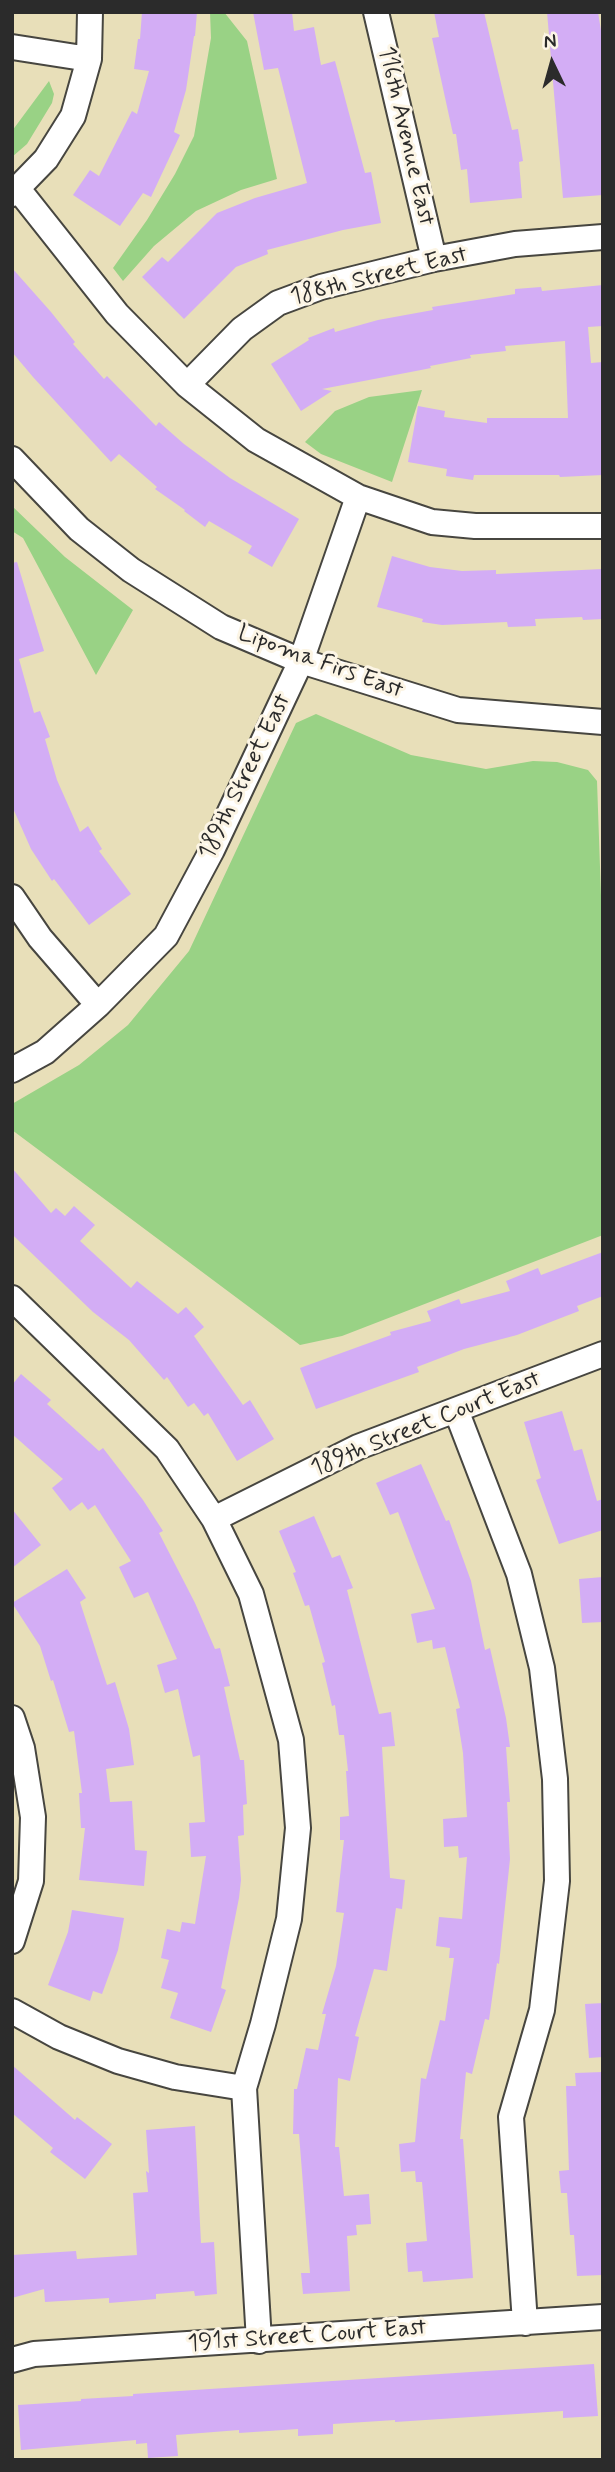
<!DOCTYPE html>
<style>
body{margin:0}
#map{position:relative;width:615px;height:2472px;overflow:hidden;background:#e8dfb9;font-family:Mynerve,sans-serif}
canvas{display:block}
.frame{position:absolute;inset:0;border:14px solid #2b2b2b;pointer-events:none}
.north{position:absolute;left:517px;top:28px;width:70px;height:70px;-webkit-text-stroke:5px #fcf5e5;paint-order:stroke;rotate:355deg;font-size:19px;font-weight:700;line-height:28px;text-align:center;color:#2b2b2b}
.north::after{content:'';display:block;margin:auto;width:24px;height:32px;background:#2b2b2b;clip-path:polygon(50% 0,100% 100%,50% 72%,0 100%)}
</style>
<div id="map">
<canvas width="615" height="2472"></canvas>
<div class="frame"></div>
<div class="north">N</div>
</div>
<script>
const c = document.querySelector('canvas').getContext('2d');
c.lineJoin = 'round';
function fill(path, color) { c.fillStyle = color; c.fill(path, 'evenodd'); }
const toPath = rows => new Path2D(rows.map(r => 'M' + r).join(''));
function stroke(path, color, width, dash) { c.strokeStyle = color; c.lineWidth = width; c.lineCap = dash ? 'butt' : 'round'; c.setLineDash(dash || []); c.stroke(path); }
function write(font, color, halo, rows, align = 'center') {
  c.font = font + ' Mynerve,sans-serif'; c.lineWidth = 6; c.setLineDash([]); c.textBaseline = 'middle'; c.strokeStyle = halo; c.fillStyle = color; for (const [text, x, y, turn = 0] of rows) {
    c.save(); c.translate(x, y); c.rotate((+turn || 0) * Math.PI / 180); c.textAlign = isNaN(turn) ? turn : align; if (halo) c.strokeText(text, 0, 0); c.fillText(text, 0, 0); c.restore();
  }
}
const green = toPath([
 [210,12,224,12,247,41,277,179,241,190,196,211,154,246,123,281,113,268,147,220,175,174,194,136,211,38],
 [49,81,54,94,52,103,27,144,12,157,12,131],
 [422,390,392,482,321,454,305,442,335,411,369,397],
 [12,506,65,557,133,610,96,675,23,538,12,531],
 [316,714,411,755,486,769,533,761,557,762,588,770,597,781,603,953,603,1235,342,1336,300,1345,12,1130,12,1104,79,1065,128,1025,189,951,296,723]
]);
const building = toPath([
 [142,12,197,12,195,36,194,36,186,90,174,132,180,135,151,197,143,193,120,226,73,195,90,170,99,176,132,111,137,114,149,71,134,69,138,39,140,39],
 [253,12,292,12,294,31,314,27,321,65,335,61,365,173,371,172,381,223,343,230,267,250,268,254,236,267,184,319,142,277,162,257,168,262,217,213,255,198,307,183,278,68,264,70],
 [434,12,484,12,512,130,518,129,523,161,519,162,522,198,470,203,467,169,461,170,456,134,453,134,432,38,439,37],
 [547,12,598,12,603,43,603,195,563,198],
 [12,268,51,312,75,342,73,344,104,379,107,376,156,426,159,422,184,444,230,478,299,519,272,567,248,553,252,546,209,521,205,527,184,511,185,510,155,489,157,487,119,454,111,462,33,377,12,352],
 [603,285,603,326,588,327,591,363,603,362,603,475,560,477,559,475,474,475,473,480,446,476,447,469,408,462,418,406,445,411,444,417,487,423,487,418,568,418,565,341,505,346,506,351,470,355,471,358,430,366,431,368,421,370,322,389,332,391,301,411,271,364,309,340,308,338,334,328,335,332,378,320,433,310,432,307,515,294,515,289,541,287,542,291],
 [392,556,430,567,462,571,496,570,496,574,603,569,603,619,583,620,582,617,535,619,536,626,508,627,507,622,442,625,422,622,423,619,377,607],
 [17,562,44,651,19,659,34,713,40,711,50,737,45,739,57,780,80,832,88,826,102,849,99,851,131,894,89,925,54,879,52,881,31,849,12,806,12,563],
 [12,1168,51,1213,56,1208,65,1216,74,1206,95,1225,80,1241,131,1288,137,1281,178,1314,186,1307,204,1327,194,1336,243,1405,250,1400,274,1439,237,1461,208,1413,204,1416,194,1403,188,1407,167,1377,164,1380,129,1340,93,1312,22,1244,12,1234],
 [603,1252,603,1296,577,1306,579,1311,517,1335,464,1349,417,1367,419,1372,316,1409,300,1368,391,1335,390,1332,431,1321,427,1311,459,1299,461,1304,510,1291,506,1281,538,1268,541,1275],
 [21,1374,51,1400,47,1404,99,1451,103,1448,143,1500,163,1531,159,1533,195,1603,215,1649,220,1648,230,1686,224,1687,240,1760,244,1760,247,1804,243,1805,244,1835,238,1836,241,1880,239,1898,221,1988,226,1990,211,2032,170,2018,178,1993,161,1988,169,1960,161,1958,167,1929,180,1932,182,1922,195,1924,206,1856,191,1857,189,1823,205,1822,200,1755,193,1757,178,1689,165,1693,157,1665,177,1659,148,1592,134,1598,119,1567,131,1561,95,1505,88,1510,82,1502,70,1511,52,1488,63,1479,12,1434,12,1385],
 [562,1411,574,1451,582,1449,597,1501,603,1499,603,1530,559,1544,536,1480,541,1478,524,1422],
 [421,1464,446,1521,449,1520,471,1581,485,1650,490,1648,506,1718,510,1747,506,1747,510,1802,507,1802,510,1859,499,1964,497,1963,489,2020,485,2019,472,2074,466,2072,460,2139,463,2139,473,2278,423,2282,422,2271,408,2272,406,2243,427,2241,422,2182,416,2182,415,2171,401,2172,399,2144,415,2142,421,2078,426,2079,440,2020,445,2021,454,1958,449,1958,450,1948,436,1946,439,1917,462,1919,467,1857,459,1858,458,1846,444,1847,443,1819,467,1817,463,1753,456,1709,460,1708,445,1647,433,1649,432,1640,417,1643,411,1614,435,1609,398,1512,390,1515,376,1483],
 [12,1509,41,1545,12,1568],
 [314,1516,332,1558,340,1555,353,1588,347,1590,379,1714,391,1712,395,1746,382,1747,390,1878,405,1880,402,1909,396,1908,387,1971,374,1969,355,2036,359,2037,350,2081,338,2078,335,2147,339,2147,344,2196,369,2194,371,2224,356,2225,357,2235,347,2236,350,2291,303,2294,301,2273,310,2273,299,2134,293,2134,294,2089,297,2089,306,2048,318,2050,326,2014,322,2014,336,1966,344,1913,336,1912,344,1840,340,1840,340,1817,349,1816,346,1771,348,1771,344,1735,339,1735,335,1705,332,1706,322,1663,325,1662,309,1605,305,1606,293,1573,296,1572,279,1531],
 [67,1569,86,1598,80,1602,107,1685,115,1682,129,1729,134,1765,106,1769,110,1802,132,1801,135,1850,147,1851,144,1886,79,1880,85,1828,81,1828,79,1793,82,1793,74,1731,69,1732,53,1680,51,1681,40,1646,12,1603],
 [603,1577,603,1622,582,1623,579,1579],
 [72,1910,124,1918,118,1950,102,1994,93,1991,90,2001,48,1985,68,1932],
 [603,2003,603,2057,589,2058,585,2004],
 [12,2065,75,2120,77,2117,112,2144,85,2179,50,2152,53,2148,12,2113],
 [603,2072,603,2275,577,2276,574,2235,570,2235,567,2193,561,2193,559,2171,569,2170,566,2086,576,2086,575,2073],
 [195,2126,201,2243,214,2242,217,2294,195,2296,194,2291,156,2294,156,2299,109,2303,109,2298,45,2302,44,2289,12,2298,12,2255,76,2251,77,2259,137,2255,133,2193,148,2192,146,2171,149,2173,146,2130],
 [594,2364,598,2416,563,2418,563,2411,395,2422,395,2420,333,2424,333,2434,298,2436,298,2429,239,2433,239,2430,176,2435,178,2456,148,2458,147,2443,136,2444,136,2440,21,2450,18,2405,81,2401,81,2399,133,2396,133,2394]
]);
const minor = toPath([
 [376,12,434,259],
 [12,47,89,59],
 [18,189,117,314,187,385,256,440,358,497,432,522,475,526,603,526],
 [12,194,46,159,73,116,89,59,90,12],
 [187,385,242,329,278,303,321,287,434,259,515,244,603,237],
 [12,459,79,529,131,570,221,627,301,661,458,710,603,722],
 [12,897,40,938,98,1005],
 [12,1070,45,1052,98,1005,166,936,212,850,301,661,358,497],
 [12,1298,167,1449,214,1519,251,1594,291,1740,298,1828,289,1919,263,2024,244,2088,259,2341],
 [456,1410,519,1574,542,1668,555,1779,557,1881,542,2010,511,2117,525,2323],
 [214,1519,358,1447,603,1354],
 [12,1718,22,1748,33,1817,31,1881,12,1941],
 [12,2011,59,2037,118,2061,175,2077,244,2088],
 [12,2360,34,2354,603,2317]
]);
const streetNames = [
 ["116th Avenue East",405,136,77],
 ["188th Street East",379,277,-14],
 ["Lipoma Firs East",320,663,20],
 ["189th Street East",246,777,-64],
 ["189th Street Court East",426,1425,-22],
 ["191st Street Court East",307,2337,-4]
];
fill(green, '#99d285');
fill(building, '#d3adf5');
stroke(minor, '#474640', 28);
stroke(minor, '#fff', 24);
write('24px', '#2b2b2b', '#fcf5e5', streetNames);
</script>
